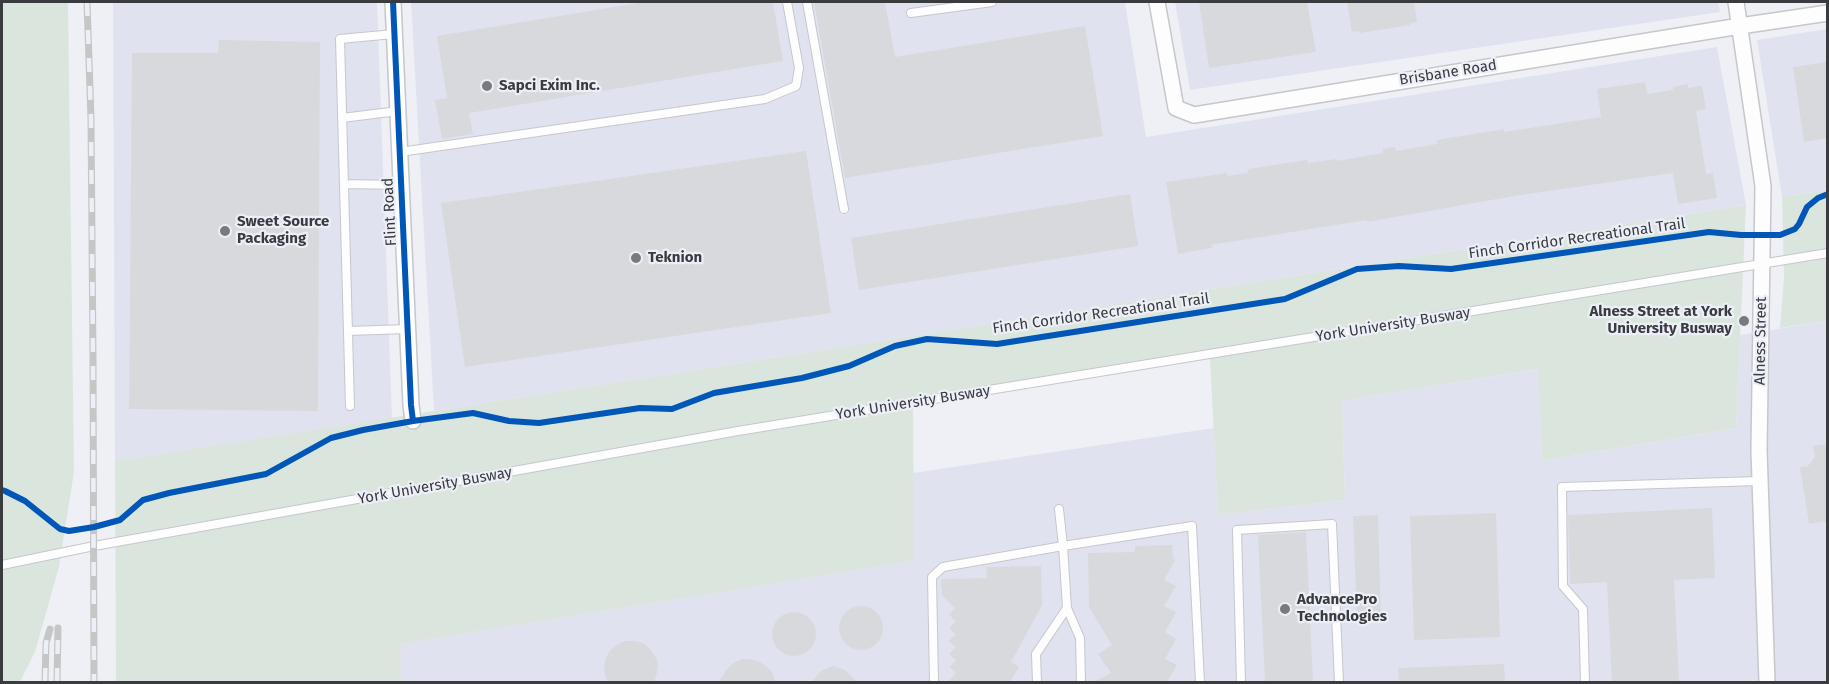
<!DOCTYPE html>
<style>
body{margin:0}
#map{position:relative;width:1829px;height:684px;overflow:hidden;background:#eff0f5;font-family:"Fira Sans",sans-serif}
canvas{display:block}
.frame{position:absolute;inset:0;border:3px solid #3a3b3e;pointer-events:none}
</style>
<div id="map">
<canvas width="1829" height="684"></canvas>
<div class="frame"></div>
</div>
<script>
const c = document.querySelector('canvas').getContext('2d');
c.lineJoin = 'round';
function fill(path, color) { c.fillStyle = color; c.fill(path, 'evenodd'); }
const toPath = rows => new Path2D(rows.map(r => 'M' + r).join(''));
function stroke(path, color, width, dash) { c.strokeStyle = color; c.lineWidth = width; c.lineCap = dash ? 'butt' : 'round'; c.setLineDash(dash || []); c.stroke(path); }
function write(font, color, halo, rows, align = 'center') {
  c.font = font + ' "Fira Sans",sans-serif'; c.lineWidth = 4.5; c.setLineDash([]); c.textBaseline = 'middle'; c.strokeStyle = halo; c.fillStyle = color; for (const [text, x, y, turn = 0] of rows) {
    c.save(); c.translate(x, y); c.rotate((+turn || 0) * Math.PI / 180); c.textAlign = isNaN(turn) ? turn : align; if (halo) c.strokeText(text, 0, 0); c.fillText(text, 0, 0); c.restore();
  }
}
const built = toPath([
 [113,2,377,2,392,418,115,461],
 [411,2,1125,2,1146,137,1717,47,1746,205,434,411],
 [1175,2,1718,2,1720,12,1190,90],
 [1827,29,1827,190,1782,197,1757,40],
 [1827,321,1827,682,401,682,399,644,913,561,913,473,1214,428,1218,515,1345,500,1342,401,1539,369,1542,461,1736,428,1740,335]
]);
const green = toPath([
 [2,2,68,2,74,472,59,567,35,652,20,682,2,682],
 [1827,190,1827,321,1780,328,1784,276,1782,197],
 [1746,205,1736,428,1542,461,1538,369,1342,401,1345,500,1218,515,1210,358,913,403,914,561,400,644,401,682,116,682,115,461]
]);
const building = toPath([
 [644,2,773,2,783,61,469,113,473,134,442,139,435,100,447,98,437,36],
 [814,2,885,2,895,57,1085,26,1103,136,845,178],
 [1199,2,1307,2,1316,52,1209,68],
 [1347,2,1414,2,1417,22,1410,23,1410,25,1360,33,1359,31,1352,32],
 [219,40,320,42,318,411,129,409,132,53,218,53],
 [1827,62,1827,138,1804,142,1793,67],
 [1645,82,1647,94,1673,90,1673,87,1688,84,1688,88,1702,86,1706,109,1696,111,1706,174,1713,173,1717,198,1678,204,1673,173,1514,196,1367,222,1367,220,1211,245,1212,248,1178,254,1166,182,1227,173,1227,176,1248,173,1248,169,1307,160,1308,163,1337,159,1337,161,1383,153,1382,149,1395,147,1396,151,1437,144,1437,140,1504,129,1504,132,1601,117,1597,89],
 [806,151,831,313,465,367,441,203],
 [1130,194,1138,246,859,290,851,238],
 [1827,444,1827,521,1809,524,1800,467,1808,466,1815,457,1813,446],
 [1712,508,1715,578,1674,580,1679,682,1612,682,1607,582,1570,584,1568,515],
 [1496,513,1500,637,1414,640,1410,516],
 [1378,515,1381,618,1357,618,1353,516],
 [1306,532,1313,682,1265,682,1258,535],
 [1172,545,1173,558,1175,560,1164,580,1176,586,1164,606,1176,612,1165,632,1176,639,1165,659,1177,665,1167,682,1094,682,1111,673,1098,654,1112,645,1089,607,1088,553,1135,552,1135,546],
 [1041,566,1042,605,1011,662,1019,667,1010,682,948,682,956,673,950,667,956,660,949,654,956,647,949,641,956,634,949,628,956,621,949,615,955,608,942,595,941,579,987,578,986,567],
 '839 628a22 22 0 1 1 44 0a22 22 0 1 1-44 0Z',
 '772 634a22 22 0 1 1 44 0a22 22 0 1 1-44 0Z',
 [625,641,634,641,643,643,650,649,655,656,658,664,657,673,654,682,608,682,605,676,604,667,606,658,610,650,617,645],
 [742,659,751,659,760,662,767,667,773,674,775,682,719,682,727,669,734,663],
 [1504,664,1505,682,1399,682,1398,668],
 [833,666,845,670,857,682,812,682,821,671]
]);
const service = toPath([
 [807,2,844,209],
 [911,13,992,2],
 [342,118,398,111],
 [400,152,765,99,796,86,799,68,787,2],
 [344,184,401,185],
 [348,331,408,329],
 [350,406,340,39,394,34],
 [2,565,94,546,738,431,1828,253],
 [934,682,932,577,943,567,1063,546,1059,509],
 [1037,682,1036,654,1067,608],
 [1081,682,1080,638,1067,608,1063,546,1192,526,1200,682],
 [1241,682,1237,530,1332,524,1339,682],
 [1585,682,1583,609,1563,586,1562,487,1759,481]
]);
const minor = toPath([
 [393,2,411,405,413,421],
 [1157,2,1176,108,1194,115,1740,26,1828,13],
 [1736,2,1763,186,1759,450,1767,682]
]);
const rail = toPath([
 [87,2,91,119,93,359,94,682],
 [45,682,46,643,50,629],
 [57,682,58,628]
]);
const cycleway = toPath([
 [393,2,411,405,413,421],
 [2,490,5,491,25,501,60,529,69,531,94,527,120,520,143,500,169,493,266,474,331,438,363,430,413,421,473,413,509,421,539,423,640,408,672,409,714,393,802,378,849,366,895,346,927,339,997,344,1285,299,1357,269,1399,266,1451,269,1709,232,1741,235,1780,235,1795,229,1799,224,1807,207,1818,198,1828,194]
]);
const markers = [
 [487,86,6,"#797a7e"],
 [225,231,6,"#797a7e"],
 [636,258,6,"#797a7e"],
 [1744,321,6,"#797a7e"],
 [1285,609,6,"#797a7e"]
];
const streetNames = [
 ["Brisbane Road",1448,73,-9],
 ["Flint Road",390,212,-93],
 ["Finch Corridor Recreational Trail",1577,239,-8],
 ["Finch Corridor Recreational Trail",1101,314,-8],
 ["York University Busway",1393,325,-9],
 ["Alness Street",1761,341,-89],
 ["York University Busway",913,403,-9],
 ["York University Busway",435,486,-10]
];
const poiNames = [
 ["Sapci Exim Inc.",499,86],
 ["Sweet Source",237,222],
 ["Packaging",237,239],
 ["Teknion",648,258],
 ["Alness Street at York",1732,312,"right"],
 ["University Busway",1732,329,"right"],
 ["AdvancePro",1297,600],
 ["Technologies",1297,617]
];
fill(built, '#e0e3ef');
fill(green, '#dae6dd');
fill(building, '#d8d9dd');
stroke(service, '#c6c7cb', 10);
stroke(minor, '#c6c7cb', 18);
stroke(service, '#fdfdfe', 8);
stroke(minor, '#fdfdfe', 15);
stroke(rail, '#c5c6c6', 7);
stroke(rail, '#eceff8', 4.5, [14]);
stroke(cycleway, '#0057b8', 6);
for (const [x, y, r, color] of markers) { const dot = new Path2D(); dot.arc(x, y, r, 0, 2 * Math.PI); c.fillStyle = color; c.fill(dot); stroke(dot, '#eceff8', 2); }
write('15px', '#3a3b3e', '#eceff8', streetNames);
write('bold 15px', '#3a3b3e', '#eceff8', poiNames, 'left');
</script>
